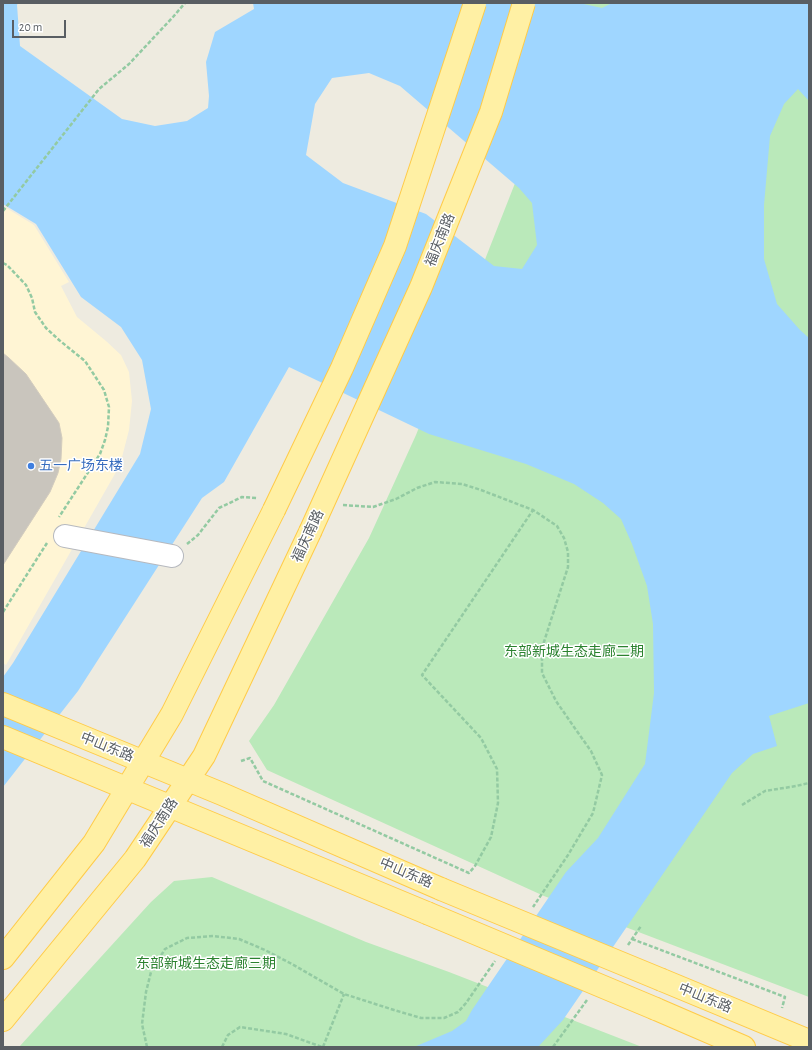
<!DOCTYPE html>
<meta charset="utf-8">
<style>
body{margin:0}
#map{position:relative;width:812px;height:1050px;overflow:hidden;background:#eeebe0;font-family:"Alegreya Sans",sans-serif}
canvas{display:block}
.frame{position:absolute;inset:0;border:4px solid #595e63;pointer-events:none}
.scale{position:absolute;left:12px;top:20px;width:54px;height:18px;box-sizing:border-box;border:2px solid #595e63;border-top:0;padding-left:5px;font-size:12px;line-height:14px;white-space:nowrap;color:#595e63;-webkit-text-stroke:3px #fff;paint-order:stroke}
</style>
<div id="map">
<canvas width="812" height="1050"></canvas>
<div class="frame"></div>
<div class="scale">20 m</div>
</div>
<script>
const c = document.querySelector('canvas').getContext('2d');
c.lineJoin = 'round';
function fill(path, color) { c.fillStyle = color; c.fill(path, 'evenodd'); }
const toPath = rows => new Path2D(rows.map(r => 'M' + r).join(''));
function stroke(path, color, width, dash) { c.strokeStyle = color; c.lineWidth = width; c.lineCap = dash ? 'butt' : 'round'; c.setLineDash(dash || []); c.stroke(path); }
function write(font, color, halo, rows, align = 'center') {
  c.font = font + ' "Alegreya Sans","Noto Sans SC",sans-serif'; c.lineWidth = 3; c.setLineDash([]); c.textBaseline = 'middle'; c.strokeStyle = halo; c.fillStyle = color; for (const [text, x, y, turn = 0] of rows) {
    c.save(); c.translate(x, y); c.rotate((+turn || 0) * Math.PI / 180); c.textAlign = isNaN(turn) ? turn : align; if (halo) c.strokeText(text, 0, 0); c.fillText(text, 0, 0); c.restore();
  }
}
const commercial = toPath([
 [3,206,34,225,69,282,61,286,77,317,106,341,121,355,129,372,132,401,129,430,120,465,6,665,3,663]
]);
const green = toPath([
 [572,3,809,3,809,997,544,896,267,770,249,741,274,705,369,538,416,435,532,140],
 [212,877,366,942,449,972,642,1047,19,1047,151,902,174,881]
]);
const water = toPath([
 [3,3,18,3,17,5,20,46,122,119,155,126,187,121,208,108,209,96,206,62,215,32,254,9,253,3,579,3,602,8,612,3,809,3,809,101,798,89,784,104,770,136,764,205,764,259,777,304,800,330,809,338,809,703,769,716,777,746,753,754,732,773,563,1020,538,1047,414,1047,452,1031,466,1021,472,1010,566,872,598,838,645,764,654,693,653,624,647,586,632,544,621,519,603,503,574,484,526,464,429,434,289,367,224,482,202,498,78,691,3,787,3,677,13,663,140,454,151,409,142,360,121,327,81,297,36,224,3,204],
 [369,73,400,86,519,188,532,203,537,245,522,269,494,266,426,214,343,183,306,155,315,104,332,78]
]);
const building = toPath([
 [3,353,9,358,26,374,59,423,62,438,61,459,58,473,50,492,3,565,3,353]
]);
const path = toPath([
 [3,211,99,89,129,64,173,17,185,3],
 [3,263,7,265,26,285,32,298,35,312,46,328,59,340,85,361,104,390,109,407,108,427,105,440,100,454,59,517],
 [343,505,373,507,396,499,417,488,435,482,462,484,481,490,533,510,557,526,564,538,568,552,568,567,542,648,542,673,556,701,574,727,591,751,602,775,593,813,568,855,533,907],
 [187,544,198,535,219,508,242,497,258,498],
 [3,612,47,543],
 [241,761,250,758,263,781,469,873,475,866,491,837,498,803,497,769,481,738,422,675,533,510],
 [742,805,765,791,796,786,809,783],
 [632,939,785,997,782,1008],
 [628,945,641,926],
 [147,1047,142,1024,146,992,151,972,165,949,187,938,213,936,239,939,265,950,290,963,344,994,394,1010,421,1018,444,1018,458,1012,466,1003,495,961],
 [222,1047,228,1035,240,1027,286,1034,322,1047],
 [323,1047,344,994],
 [553,1047,587,1000]
]);
const street = toPath([
 [65,536,172,556]
]);
const primary = toPath([
 [3,704,222,794,441,889],
 [3,737,427,913],
 [3,958,94,843,172,714,274,510],
 [662,980,809,1041],
 [656,1009,744,1047],
 [3,1020,135,859,204,756,310,532]
]);
const primaryBridge = toPath([
 [274,510,342,368,395,246,475,3],
 [310,532,421,287,491,112,524,3],
 [441,889,662,980],
 [427,913,656,1009]
]);
const markers = [
 [31,466,4,"#3f7fe0"]
];
const streetNames = [
 ["福庆南路",440,240,-68],
 ["福庆南路",308,536,-65],
 ["中山东路",107,747,22],
 ["福庆南路",159,823,-57],
 ["中山东路",406,873,23],
 ["中山东路",705,998,22]
];
const shopNames = [
 ["五一广场东楼",39,466]
];
const parkNames = [
 ["东部新城生态走廊二期",574,652],
 ["东部新城生态走廊三期",206,964]
];
fill(commercial, '#fff5d4');
fill(green, '#bae9ba');
fill(water, '#9fd6ff');
fill(building, '#c9c5bd');
stroke(building, '#d3ccbe', 1);
stroke(street, '#b6b9bf', 24);
stroke(primary, '#ffcb48', 24);
stroke(path, '#93caa2', 2.5, [4, 2]);
stroke(street, '#fff', 22);
stroke(primary, '#fff0a4', 22);
stroke(primaryBridge, '#ffcb48', 24, []);
stroke(primaryBridge, '#fff0a4', 22);
for (const [x, y, r, color] of markers) { const dot = new Path2D(); dot.arc(x, y, r, 0, 2 * Math.PI); c.fillStyle = color; c.fill(dot); stroke(dot, '#fff', 1.5); }
write('14px', '#595e63', '#fff', streetNames);
write('14px', '#366cbe', '#fff', shopNames, 'left');
write('14px', '#2b822f', '#fff', parkNames);
</script>
